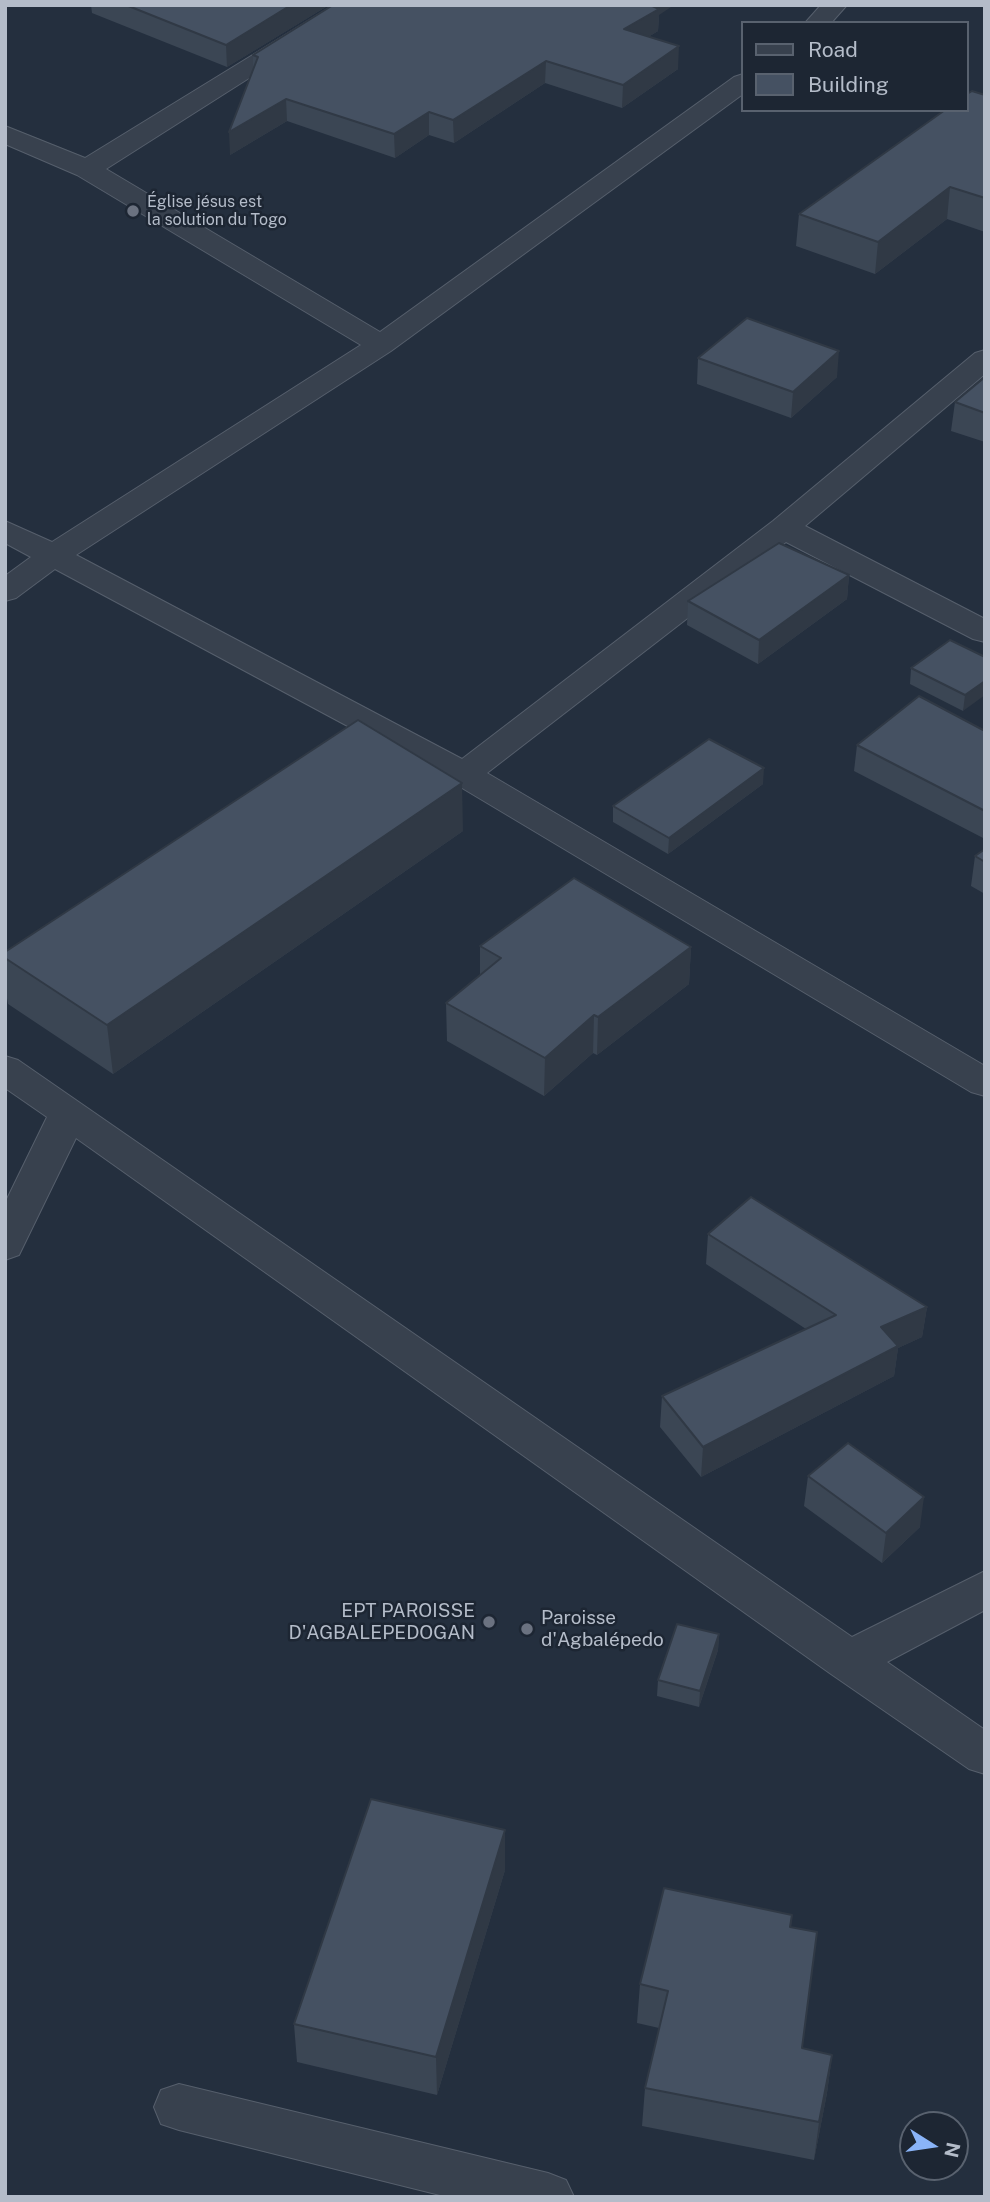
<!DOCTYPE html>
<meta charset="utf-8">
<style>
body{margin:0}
#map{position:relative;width:990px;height:2202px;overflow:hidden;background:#242f3e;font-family:"Public Sans",sans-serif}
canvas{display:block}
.frame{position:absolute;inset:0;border:7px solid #b4bcc9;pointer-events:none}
.legend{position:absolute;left:741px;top:21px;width:228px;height:91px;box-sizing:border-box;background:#1d2633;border:2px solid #59626f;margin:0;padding:9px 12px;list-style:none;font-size:21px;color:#b4bcc9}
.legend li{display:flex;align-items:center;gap:14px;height:35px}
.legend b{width:35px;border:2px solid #59626f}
.north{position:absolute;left:899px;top:2111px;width:70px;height:70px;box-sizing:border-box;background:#1d2633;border:2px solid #59626f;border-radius:50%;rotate:102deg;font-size:19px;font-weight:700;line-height:28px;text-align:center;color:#b4bcc9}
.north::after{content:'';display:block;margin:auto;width:24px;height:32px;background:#8ab4f8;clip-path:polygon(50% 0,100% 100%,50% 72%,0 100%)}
</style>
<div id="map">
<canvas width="990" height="2202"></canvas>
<div class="frame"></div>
<ul class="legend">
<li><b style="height:9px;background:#38414e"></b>Road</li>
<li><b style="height:19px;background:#455162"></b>Building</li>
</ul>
<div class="north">N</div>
</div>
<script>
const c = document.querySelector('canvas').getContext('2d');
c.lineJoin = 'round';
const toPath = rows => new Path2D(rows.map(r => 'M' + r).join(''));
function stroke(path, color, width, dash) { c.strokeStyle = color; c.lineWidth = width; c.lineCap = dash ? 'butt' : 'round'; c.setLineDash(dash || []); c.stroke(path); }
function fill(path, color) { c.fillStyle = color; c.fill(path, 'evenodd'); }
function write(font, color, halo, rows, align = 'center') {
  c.font = font + ' "Public Sans",sans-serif'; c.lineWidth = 5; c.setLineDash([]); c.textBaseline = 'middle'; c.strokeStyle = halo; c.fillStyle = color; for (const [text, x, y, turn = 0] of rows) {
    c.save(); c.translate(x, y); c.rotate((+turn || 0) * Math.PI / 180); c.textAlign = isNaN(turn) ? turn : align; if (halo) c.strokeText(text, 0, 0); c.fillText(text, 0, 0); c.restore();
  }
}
const street = toPath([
 [334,5,364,5,106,169,380,332,734,77,743,74,743,94,391,351,76,555,462,759,773,521,975,353,985,350,985,374,805,526,985,619,985,642,973,639,786,542,487,773,985,1066,985,1096,971,1092,452,782,55,569,16,598,5,601,5,576,31,557,5,543,5,521,52,542,361,345,77,175,5,144,5,126,85,158,334,5],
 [821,5,847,5,831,23,805,23,821,5],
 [5,1056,18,1060,852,1637,985,1571,985,1610,887,1662,985,1730,985,1774,969,1769,831,1674,76,1138,19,1255,5,1260,5,1203,47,1117,5,1088,5,1056],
 [179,2084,548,2173,566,2180,574,2197,448,2197,179,2130,161,2124,154,2107,161,2090,179,2084]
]);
const wall = toPath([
 [91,5,329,5,227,67,92,13],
 [659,15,658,31,648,37,678,69,622,108,545,83,454,143,429,135,395,158,287,121,230,155,253,68,253,55],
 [985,95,985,232,947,219,875,274,796,246,799,214],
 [698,358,837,377,791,418,697,384],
 [985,377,985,442,951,431,955,402],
 [849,575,847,599,758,664,687,625,688,601],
 [985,657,963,711,910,684,911,668],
 [985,731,985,839,854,771,857,745],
 [763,784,668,854,613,822,613,806],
 [463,831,113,1074,8,1004,5,987,5,952],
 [985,849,985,894,971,886,975,856],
 [480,946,691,947,689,984,597,1055,593,1053,544,1096,447,1041,446,1003,480,975],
 [708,1234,927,1307,922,1337,898,1348,894,1376,701,1477,660,1427,662,1396,806,1329,706,1264],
 [808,1476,920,1527,882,1563,804,1506],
 [719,1634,718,1650,699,1707,657,1696,658,1680],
 [505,1870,437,2095,297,2062,294,2024],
 [792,1915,791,1927,802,2048,832,2055,827,2093,814,2160,642,2126,645,2088,659,2028,637,2023,640,1984]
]);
const shadedWall = toPath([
 [291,5,329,5,227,67,226,45],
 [644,5,674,5,659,15,658,31,624,52,624,29],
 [679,46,678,69,622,108,623,85],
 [546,61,545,83,454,143,453,120],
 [286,99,287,121,230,155,229,132],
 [429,112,429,135,395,158,394,134],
 [950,187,947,219,875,274,878,242],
 [839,351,837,377,791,418,793,392],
 [849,575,847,599,758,664,759,640],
 [985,681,985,695,963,711,965,695],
 [764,768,763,784,668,854,669,838],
 [462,783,463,831,113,1074,107,1025],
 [691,947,689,984,597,1055,598,1017],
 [594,1015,593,1053,544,1096,545,1058],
 [927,1307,922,1337,898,1348,894,1376,701,1477,703,1447,881,1327],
 [924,1497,920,1527,882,1563,886,1533],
 [719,1634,718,1650,699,1707,700,1691],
 [505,1830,505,1870,437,2095,436,2057],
 [832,2055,827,2093,814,2160,819,2122]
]);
const building = toPath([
 [126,5,291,5,226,45,126,5],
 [333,5,650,5,659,9,624,29,679,46,623,85,546,61,453,120,429,112,394,134,286,99,229,132,258,57,253,55,333,5],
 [972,91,985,95,985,198,950,187,878,242,799,214,945,110,967,110,967,94,972,91],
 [747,318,839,351,793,392,698,358,747,318],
 [985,377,985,413,955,402,985,377],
 [779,543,849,575,759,640,688,601,779,543],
 [950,640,985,657,985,681,965,695,911,668,950,640],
 [919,696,985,731,985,811,857,745,919,696],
 [358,720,462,783,107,1025,5,958,5,952,358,720],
 [709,739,764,768,669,838,613,806,709,739],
 [985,849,985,862,975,856,985,849],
 [574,878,691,947,598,1017,594,1015,545,1058,446,1003,501,958,480,946,574,878],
 [751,1197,927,1307,881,1327,898,1346,703,1447,662,1396,836,1315,708,1234,751,1197],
 [848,1443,924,1497,886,1533,808,1476,848,1443],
 [677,1624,719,1634,700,1691,658,1680,677,1624],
 [371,1799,505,1830,436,2057,294,2024,371,1799],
 [664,1888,792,1915,790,1927,817,1932,802,2048,832,2055,819,2122,645,2088,668,1991,640,1984,664,1888]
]);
const markers = [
 [133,211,7,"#6b7280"],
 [489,1622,7,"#6b7280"],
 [527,1629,7,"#6b7280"]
];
const farPoinames = [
 ["Église jésus est",147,202],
 ["la solution du Togo",147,220]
];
const poiNames = [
 ["EPT PAROISSE",475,1611],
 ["D'AGBALEPEDOGAN",475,1633],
 ["Paroisse",541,1618,"left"],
 ["d'Agbalépedo",541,1640,"left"]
];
stroke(street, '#565f6c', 2);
fill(street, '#38414e');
fill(wall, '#3b4654');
fill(shadedWall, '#303945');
fill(building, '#455162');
stroke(building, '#303945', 2);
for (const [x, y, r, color] of markers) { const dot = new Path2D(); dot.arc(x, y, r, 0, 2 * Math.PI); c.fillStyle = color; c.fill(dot); stroke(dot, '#1d2633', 2.5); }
write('16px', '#b4bcc9', '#1d2633', farPoinames, 'left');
write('19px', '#b4bcc9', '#1d2633', poiNames, 'right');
</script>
